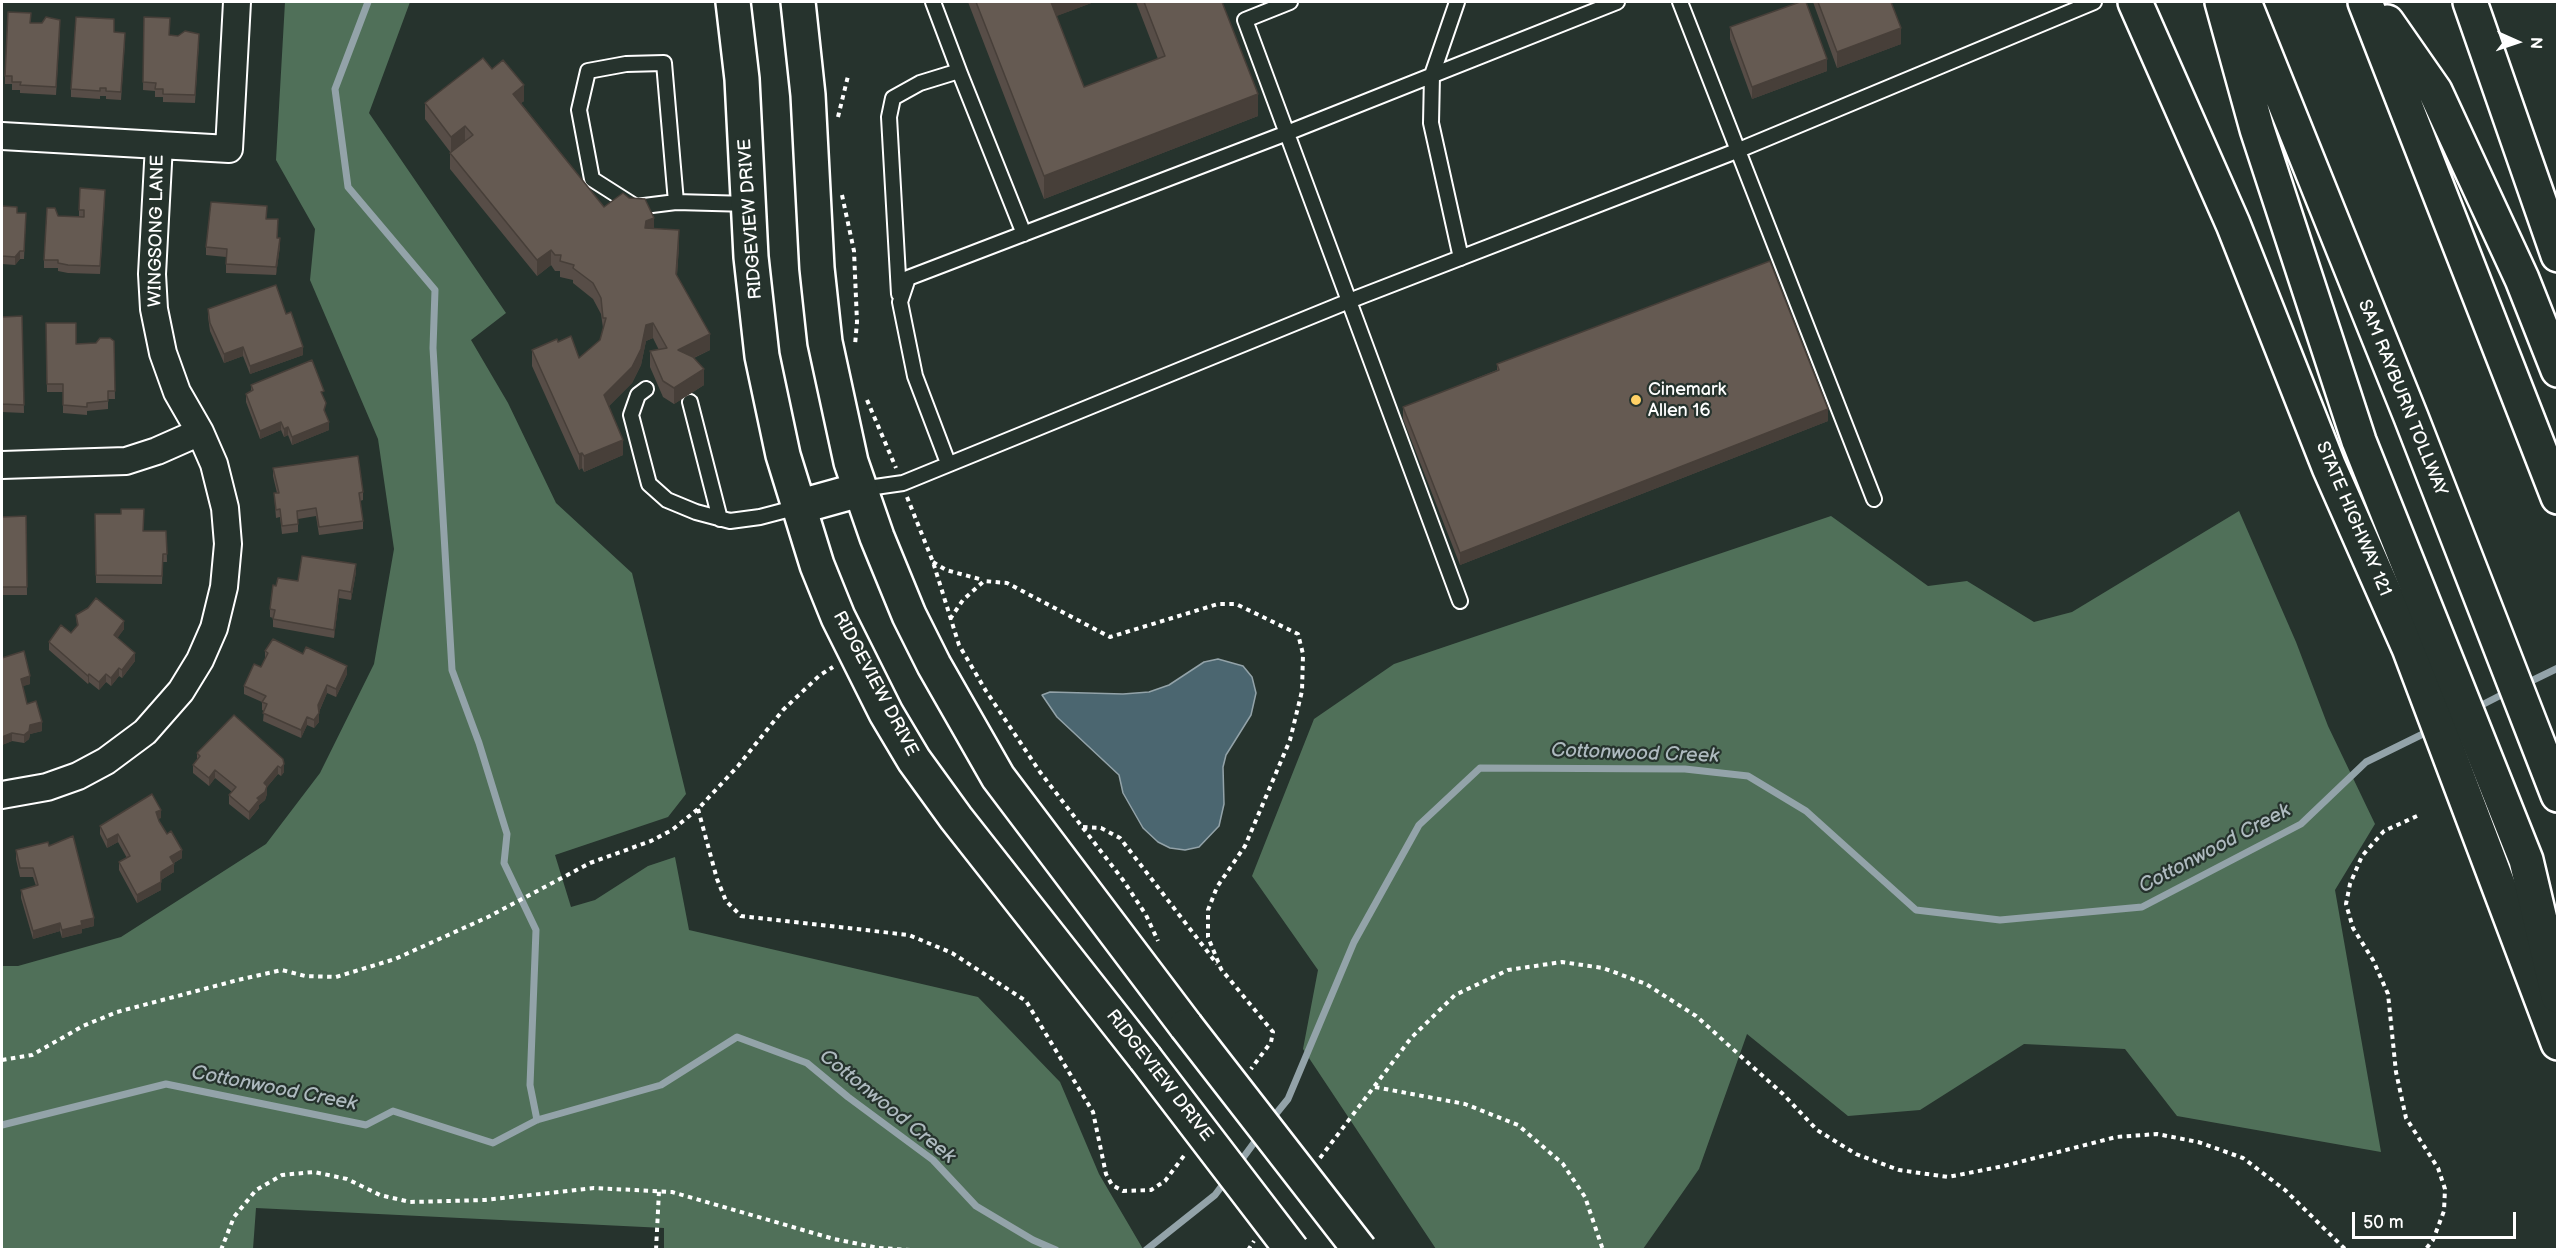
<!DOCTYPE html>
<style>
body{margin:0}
#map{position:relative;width:2559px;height:1251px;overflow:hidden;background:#26332d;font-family:"Balsamiq Sans",sans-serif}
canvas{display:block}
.frame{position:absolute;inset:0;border:3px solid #fff;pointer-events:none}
.north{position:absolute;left:2487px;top:12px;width:60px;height:60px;-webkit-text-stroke:4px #26332d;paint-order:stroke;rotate:93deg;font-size:16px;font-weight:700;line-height:24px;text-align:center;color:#fff}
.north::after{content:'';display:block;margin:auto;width:21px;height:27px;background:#fff;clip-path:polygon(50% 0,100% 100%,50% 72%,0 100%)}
.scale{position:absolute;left:2352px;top:1212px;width:164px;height:27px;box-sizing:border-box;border:3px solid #fff;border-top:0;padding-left:8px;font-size:18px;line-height:21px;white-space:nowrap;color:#fff;-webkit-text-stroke:4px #26332d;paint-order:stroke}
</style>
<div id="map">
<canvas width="2559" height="1251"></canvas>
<div class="frame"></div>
<div class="north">N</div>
<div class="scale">50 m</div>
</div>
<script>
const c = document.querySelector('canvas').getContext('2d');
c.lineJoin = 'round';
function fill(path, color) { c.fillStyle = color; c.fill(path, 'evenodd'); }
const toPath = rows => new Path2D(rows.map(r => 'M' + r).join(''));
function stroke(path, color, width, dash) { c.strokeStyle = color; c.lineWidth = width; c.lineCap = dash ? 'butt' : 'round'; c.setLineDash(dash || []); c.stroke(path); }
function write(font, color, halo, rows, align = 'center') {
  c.font = font + ' "Balsamiq Sans",sans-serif'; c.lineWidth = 4.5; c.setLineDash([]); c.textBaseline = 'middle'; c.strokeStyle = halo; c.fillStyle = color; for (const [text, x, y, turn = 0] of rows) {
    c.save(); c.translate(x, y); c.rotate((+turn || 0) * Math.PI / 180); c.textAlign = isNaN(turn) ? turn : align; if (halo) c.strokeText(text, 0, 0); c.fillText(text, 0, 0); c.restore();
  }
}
const green = toPath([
 [285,2,410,2,369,113,506,313,471,340,508,403,556,503,632,573,686,794,668,817,555,855,571,907,595,900,648,866,675,857,689,930,978,997,1060,1082,1099,1174,1143,1249,695,1249,664,1248,664,1228,256,1208,253,1249,2,1249,2,966,18,966,121,937,266,844,320,773,374,664,394,549,378,439,310,280,315,229,276,160],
 [2239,511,2296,642,2328,726,2375,824,2335,890,2381,1152,2177,1116,2125,1049,2024,1044,1920,1110,1848,1116,1747,1034,1699,1169,1643,1249,1436,1249,1303,1049,1318,970,1252,876,1314,719,1394,664,1831,516,1928,586,1967,581,2034,622,2072,612]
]);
const water = toPath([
 [1218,659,1243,666,1252,677,1256,693,1251,715,1226,755,1223,767,1224,804,1219,826,1199,847,1185,850,1170,848,1158,842,1143,828,1123,793,1119,775,1057,717,1042,695,1050,692,1123,694,1149,692,1169,685,1204,662,1218,659]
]);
const stream = toPath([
 [368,2,335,89,348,187,435,290,433,348,452,670,479,743,507,834,504,863,536,930,530,1085,537,1120],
 [2525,684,2558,668],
 [2474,709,2509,691],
 [1271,1120,1288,1099,1354,942,1419,825,1480,768,1685,769,1748,776,1806,811,1916,910,2000,920,2142,907,2301,824,2366,762,2431,730],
 [2,1125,166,1084,366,1125,393,1111,493,1143,537,1120,661,1085,737,1037,807,1063,848,1097,933,1160,976,1206,1033,1240,1056,1250],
 [1237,1166,1259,1136],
 [1146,1250,1215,1195,1227,1179]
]);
const path = toPath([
 [838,117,848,76],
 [842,195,854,251,857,322,855,345],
 [867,400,896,468],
 [907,497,933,562,959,645,986,691,1040,772,1123,880,1146,915,1158,941],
 [933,562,946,570,983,580],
 [950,619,963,600,984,581,1007,583,1110,637,1218,604,1236,604,1298,634,1303,654,1302,691,1290,740,1245,846,1217,887,1208,910,1208,937,1221,969,1273,1032,1271,1042,1251,1069],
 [698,809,717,879,726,901,741,916,909,935,952,953,1026,1001,1093,1112,1106,1174,1112,1185,1123,1191,1151,1190,1165,1181,1186,1153],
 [2417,816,2384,831,2362,856,2350,884,2346,904,2353,928,2373,960,2388,994,2396,1072,2406,1118,2438,1168,2445,1189,2444,1211,2433,1240,2425,1250],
 [1083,827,1101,828,1120,838,1217,964],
 [2,1060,32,1055,83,1026,117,1012,238,980,282,970,305,976,336,977,395,959,488,917,590,863,651,841,672,830,698,809,738,766,783,710,820,675,833,667],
 [1375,1087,1465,1104,1518,1125,1563,1164,1585,1197,1603,1250],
 [1320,1158,1411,1038,1455,995,1508,970,1562,962,1603,968,1646,984,1696,1016,1783,1094,1817,1130,1856,1154,1899,1170,1948,1177,2004,1166,2116,1137,2157,1134,2198,1142,2243,1158,2285,1190,2346,1250],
 [221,1250,234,1217,256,1190,282,1175,314,1172,347,1179,380,1195,410,1202,485,1200,594,1188,672,1192,834,1239,879,1248,911,1250],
 [656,1250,659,1191],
 [1248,1250,1254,1241]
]);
const service = toPath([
 [933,2,959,71],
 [1290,2,1245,20,1460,601],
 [1457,2,1432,75,1431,123,1461,258],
 [1680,2,1874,499],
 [676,202,664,63,626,64,588,71,579,110,592,179,636,207,676,202,749,204],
 [899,294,889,117,893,98,920,83,959,71,1024,234],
 [646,389,638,395,631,415,649,484,667,500,696,512,730,521,760,517,798,507],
 [690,402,720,519],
 [948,463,915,376,900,302,908,278,1287,133,1617,2],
 [861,489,903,483,1349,301,1739,150,2094,2]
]);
const minor = toPath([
 [2,136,229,149,237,2],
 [2,465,126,461,157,451,200,432],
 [2,795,47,787,78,776,106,761,145,732,181,691,200,660,214,628,224,587,228,544,225,508,214,464,200,432,177,392,163,353,154,309,152,274,159,145]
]);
const secondary = toPath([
 [733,2,742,79,751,257,762,356,783,455,817,565,838,617,886,713,914,760,956,818,1145,1058],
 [798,2,808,95,817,268,825,342,851,462,877,537,909,615,934,665,998,777,1186,1026],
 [2135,2,2233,224,2329,467,2409,648,2558,1043],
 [2470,2,2558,255],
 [798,507,859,490]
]);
const motorway = toPath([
 [2222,2,2257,129,2359,441,2526,860,2558,996],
 [2244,2,2411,417,2558,795],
 [2365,2,2558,497],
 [2387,22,2435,91,2522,279,2558,370]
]);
const secondaryBridge = toPath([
 [1186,1026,1360,1250],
 [1145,1058,1292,1250]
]);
const wall = toPath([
 [968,2,1094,2,1056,16,1084,87,1158,59,1136,2,1222,2,1258,116,1044,199],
 [1813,2,1891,2,1901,44,1837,68],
 [144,17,169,35,199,42,195,103,163,102,163,97,155,97,155,91,143,90],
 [31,23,60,28,56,95,20,93,20,90,12,90,12,84,5,84,5,76],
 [1730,27,1827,71,1752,99,1730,39],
 [114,32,125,41,121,100,106,99,106,96,100,96,100,99,71,97,71,89],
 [492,69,524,101,521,103,604,207,654,228,679,246,677,275,710,350,694,358,704,385,674,404,663,397,650,367,650,351,659,350,653,338,646,341,641,365,632,383,609,406,623,455,584,472,582,468,579,470,532,366,532,350,558,342,579,358,600,340,603,328,601,314,593,299,573,283,573,280,560,277,560,271,555,271,551,265,537,276,450,169,450,153,465,142,451,153,425,119,425,103],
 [105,198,100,274,68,273,58,271,58,268,44,268,44,260,58,216,79,217,79,210],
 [2,206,17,213,26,213,24,259,20,259,15,265,2,264],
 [266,219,278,238,280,246,276,275,226,273,226,257,206,255,206,247],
 [208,309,286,314,303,355,250,374,243,356,224,363,210,331,208,317],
 [22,316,24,413,2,412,2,317],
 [46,323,76,344,96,343,114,341,115,399,108,399,108,409,87,411,87,415,63,413,63,392,47,392],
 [1497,364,1828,421,1460,565,1403,419,1403,407,1497,370],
 [251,385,324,398,325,413,329,430,292,445,288,435,284,437,281,430,260,439,246,402,246,394,251,391],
 [273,468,363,492,363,500,360,501,363,521,363,529,319,535,316,516,298,519,298,532,282,534,280,517,276,518,274,493,277,493,273,476],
 [95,514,144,531,166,531,167,562,163,562,162,584,96,583],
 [26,516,27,595,2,595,2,517],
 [356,572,351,600,339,598,334,638,273,627,273,618,270,617,270,609,276,586,298,581],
 [76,615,124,629,117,638,135,661,122,678,119,676,111,686,106,682,99,690,89,682,88,684,49,650,49,642,71,633,77,626],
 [265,651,303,654,347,674,336,697,327,693,319,712,319,722,314,728,307,725,301,738,263,721,264,711,262,710,262,702,244,694,244,686,261,667,265,660],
 [2,658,30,684,22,686,27,704,42,731,30,734,29,739,24,743,12,741,2,745],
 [197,753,283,759,284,772,281,776,278,774,267,787,267,794,265,800,259,805,259,808,249,820,229,804,229,795,232,792,215,778,209,786,193,773,193,765,197,760],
 [161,818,158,819,159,821,182,858,174,863,174,872,161,880,161,890,137,903,119,870,119,862,127,858,118,842,107,848,100,834,100,826],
 [49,846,94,926,82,929,82,933,62,938,60,931,33,939,21,898,21,890,36,886,33,877,20,877,16,859,16,850]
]);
const shadedWall = toPath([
 [1049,2,1094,2,1049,19],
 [1901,28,1901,44,1837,68,1837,52],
 [1827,59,1827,71,1752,99,1752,87],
 [524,85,524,101,513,109,513,94],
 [1258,94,1258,116,1044,199,1044,176],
 [465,126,465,141,451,153,451,137],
 [654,218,654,234,645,243,646,221],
 [679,230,679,246,676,289,676,274],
 [280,238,280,246,276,275,276,267],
 [551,250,551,265,537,276,537,260],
 [20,251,20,259,15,265,15,257],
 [653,323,653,338,646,341,641,365,632,383,604,411,604,395,646,325],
 [710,334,710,350,678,365,678,350],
 [243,347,243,356,224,363,224,354],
 [303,347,303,355,250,374,250,366],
 [704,369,704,385,674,404,674,388],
 [1828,409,1828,421,1460,565,1460,553],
 [281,422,281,430,260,439,260,431],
 [329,422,329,430,292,445,292,437],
 [288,427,288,435,284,437,284,429],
 [623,440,623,455,584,472,584,456],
 [582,453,582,468,579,470,579,454],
 [356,564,356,572,351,600,351,592],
 [339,590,339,598,334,638,334,630],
 [124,621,124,629,114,643,114,635],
 [135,653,135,661,122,678,122,670],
 [347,666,347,674,336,697,336,689],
 [119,668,119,676,111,686,111,678],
 [89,674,89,682,88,684,88,676],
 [106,674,106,682,99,690,99,682],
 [30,676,30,684,21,687,21,679],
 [327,685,327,693,318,714,318,705],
 [319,713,319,722,314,728,314,720],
 [307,717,307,725,301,738,301,730],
 [42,722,42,731,30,734,29,739,24,743,24,735,30,725],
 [12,733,12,741,2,745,2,737],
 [284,764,284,772,281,776,281,768],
 [278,766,278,774,267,787,267,794,265,800,259,805,259,808,249,820,249,812,257,798,264,783],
 [215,770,215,778,209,786,209,778],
 [161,810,161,818,156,820,156,812],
 [118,834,118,842,107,848,107,840],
 [182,850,182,858,170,865,170,857],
 [174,864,174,872,161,880,161,872],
 [161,882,161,890,137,903,137,895],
 [94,918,94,926,82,929,82,933,62,938,62,930,81,921],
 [60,923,60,931,33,939,33,931]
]);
const building = toPath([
 [976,2,1051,2,1084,87,1165,56,1144,2,1222,2,1258,94,1044,176,976,2],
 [1800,2,1806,2,1827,59,1752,87,1730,27,1800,2],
 [1818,2,1891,2,1901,28,1837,52,1818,2],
 [8,12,31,13,30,23,42,23,46,17,60,20,56,87,20,85,21,82,12,82,12,76,5,76,8,12],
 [76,17,114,19,114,32,125,33,121,92,106,91,106,88,100,88,100,91,71,89,76,17],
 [144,17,170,18,169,35,178,36,185,31,199,34,195,95,163,94,163,89,155,89,156,83,143,82,144,17],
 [483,58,492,69,503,60,524,85,513,94,604,207,623,193,629,198,645,199,654,218,646,221,645,228,679,230,676,274,710,334,678,350,693,357,704,369,674,388,663,381,650,351,667,348,653,323,646,325,641,349,632,367,604,395,623,440,584,456,582,453,579,454,532,350,557,339,558,342,571,336,579,358,600,340,606,318,603,318,601,298,593,283,573,268,574,265,560,261,561,255,555,255,551,250,537,260,450,153,473,135,465,126,451,137,425,103,483,58],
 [80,188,105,190,100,266,68,265,58,263,58,260,44,260,47,208,55,208,58,216,84,217,84,210,79,210,80,188],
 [211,202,267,206,266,219,278,219,277,238,280,238,276,267,226,264,227,249,206,247,211,202],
 [2,206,17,207,17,213,26,213,24,251,20,251,15,257,2,256,2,206],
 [1770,261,1828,409,1460,553,1403,407,1499,370,1497,364,1770,261],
 [276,285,286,314,291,312,303,347,250,366,243,347,224,354,210,323,208,309,276,285],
 [22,316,24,405,2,404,2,317,22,316],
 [46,323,76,323,76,344,96,343,100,338,110,338,114,341,115,391,108,391,108,401,87,403,87,407,63,405,63,384,47,384,46,323],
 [312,360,324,391,321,392,326,403,324,410,329,422,292,437,288,427,284,429,281,422,260,431,246,394,253,390,251,385,312,360],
 [358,456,363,492,359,493,363,521,319,527,316,508,297,511,298,524,282,526,280,509,276,510,274,493,279,493,273,468,358,456],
 [121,509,144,509,143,531,166,531,167,554,163,554,162,576,96,575,95,514,121,514,121,509],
 [26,516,27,587,2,587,2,517,26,516],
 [302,556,356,564,351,592,339,590,334,630,273,619,275,610,270,609,273,585,276,586,278,578,298,581,302,556],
 [96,598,124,621,114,635,135,653,122,670,119,668,111,678,106,674,99,682,89,674,88,676,49,642,61,625,71,633,78,625,76,615,88,608,96,598],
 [273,639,303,654,306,647,347,666,336,689,327,685,318,705,319,713,314,720,307,717,301,730,263,713,267,704,262,702,266,696,244,686,254,664,261,667,268,653,265,651,273,639],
 [24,651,30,676,21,679,27,704,36,701,42,722,30,725,29,731,24,735,12,733,2,737,2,658,24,651],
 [234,715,283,759,284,764,281,768,278,766,264,783,267,786,265,792,257,798,259,800,249,812,229,795,236,787,215,770,209,778,193,765,200,756,197,753,234,715],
 [152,794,161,810,156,812,159,821,167,834,171,831,182,850,170,857,174,864,161,872,161,882,137,895,119,862,130,856,118,834,107,840,100,826,152,794],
 [73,836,94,918,81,921,82,925,62,930,60,923,33,931,21,890,38,885,33,868,20,868,16,850,48,842,49,846,73,836]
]);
const markers = [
 [1636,400,6,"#ffd166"]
];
const streetNames = [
 ["RIDGEVIEW DRIVE",751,219,-94],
 ["WINGSONG LANE",157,231,-89],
 ["SAM RAYBURN TOLLWAY",2402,398,68],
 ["STATE HIGHWAY 121",2353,519,67],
 ["RIDGEVIEW DRIVE",875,684,62],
 ["RIDGEVIEW DRIVE",1159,1076,52]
];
const poiNames = [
 ["Cinemark",1648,390],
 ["Allen 16",1648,411]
];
const waterNames = [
 ["Cottonwood Creek",1635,754,2],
 ["Cottonwood Creek",2215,849,-28],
 ["Cottonwood Creek",274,1089,11],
 ["Cottonwood Creek",887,1107,39]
];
fill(green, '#507059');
fill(water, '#4b6670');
stroke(water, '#93a3a9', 1.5);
stroke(stream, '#93a3a9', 7);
stroke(service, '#fff', 18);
stroke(minor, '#fff', 30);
stroke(secondary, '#fff', 38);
stroke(motorway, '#fff', 38);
stroke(path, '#fff', 4, [4.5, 4.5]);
stroke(service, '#26332d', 14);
stroke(minor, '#26332d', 26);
stroke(secondary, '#26332d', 33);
stroke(motorway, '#26332d', 33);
stroke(secondaryBridge, '#fff', 38, []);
stroke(secondaryBridge, '#26332d', 33);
fill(wall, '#574d47');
fill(shadedWall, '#473f39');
fill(building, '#655a52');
stroke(building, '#473f39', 1.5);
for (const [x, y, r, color] of markers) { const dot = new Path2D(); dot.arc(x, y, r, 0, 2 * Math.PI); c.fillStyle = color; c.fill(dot); stroke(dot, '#26332d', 2); }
write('18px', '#fff', '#26332d', streetNames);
write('18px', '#fff', '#26332d', poiNames, 'left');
write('italic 20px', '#aebabf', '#26332d', waterNames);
</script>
